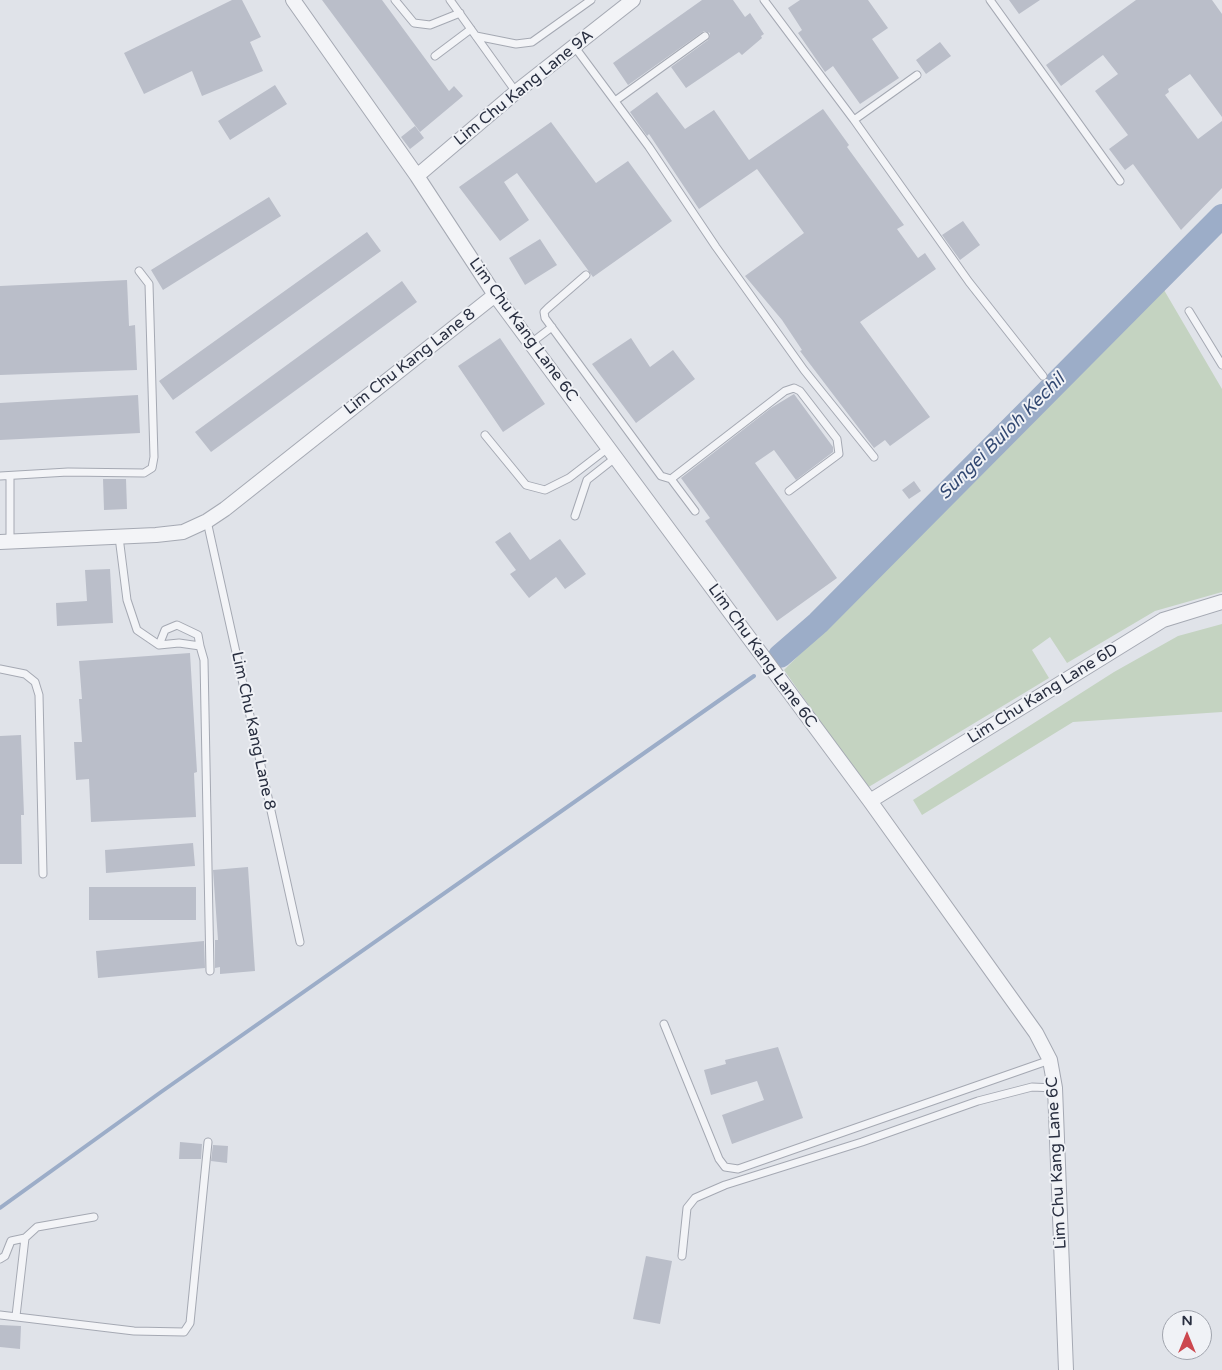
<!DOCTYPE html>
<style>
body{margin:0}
#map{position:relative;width:1222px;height:1370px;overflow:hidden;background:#e0e3e9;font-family:"Varela Round",sans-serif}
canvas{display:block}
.north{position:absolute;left:1162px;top:1310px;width:50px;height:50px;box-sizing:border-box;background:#f0f2f6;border:1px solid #a0a4ad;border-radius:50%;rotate:0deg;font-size:14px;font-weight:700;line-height:20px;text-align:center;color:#292f40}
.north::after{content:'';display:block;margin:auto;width:18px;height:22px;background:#cc474e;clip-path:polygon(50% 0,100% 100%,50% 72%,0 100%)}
</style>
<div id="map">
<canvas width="1222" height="1370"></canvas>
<div class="north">N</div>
</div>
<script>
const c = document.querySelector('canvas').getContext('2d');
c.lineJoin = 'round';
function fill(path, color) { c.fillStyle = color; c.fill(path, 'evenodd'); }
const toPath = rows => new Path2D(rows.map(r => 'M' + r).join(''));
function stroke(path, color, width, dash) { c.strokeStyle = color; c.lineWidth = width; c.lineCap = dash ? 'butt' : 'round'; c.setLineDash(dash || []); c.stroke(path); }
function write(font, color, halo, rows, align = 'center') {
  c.font = font + ' "Varela Round",sans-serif'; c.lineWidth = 4; c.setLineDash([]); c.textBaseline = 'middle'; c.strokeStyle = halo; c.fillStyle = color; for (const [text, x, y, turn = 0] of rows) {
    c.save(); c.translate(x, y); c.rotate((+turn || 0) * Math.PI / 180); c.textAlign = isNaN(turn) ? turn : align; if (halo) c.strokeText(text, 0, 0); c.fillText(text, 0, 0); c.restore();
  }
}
const green = toPath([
 [1164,290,1222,389,1222,592,1155,611,1067,663,1050,637,1032,650,1049,678,867,788,784,670],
 [1222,624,1222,712,1073,722,922,815,913,800,1114,672,1178,636]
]);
const stream = toPath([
 [0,1208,161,1092,754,676]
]);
const river = toPath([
 [780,656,818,623,1222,216]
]);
const building = toPath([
 [232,0,242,0,261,37,250,42,263,71,202,96,192,71,144,94,124,53],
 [322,0,382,0,449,91,454,86,463,96,420,132],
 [702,0,733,0,745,17,750,13,764,34,761,36,762,38,742,55,739,52,686,88,671,67,708,40,710,33,704,31,628,85,613,63],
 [800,0,868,0,888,28,872,39,899,78,860,104,833,66,825,72,798,33,802,30,788,8],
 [1009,0,1040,0,1019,14],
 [1136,0,1212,0,1222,14,1222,117,1190,74,1168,89,1169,92,1165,95,1198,139,1222,121,1222,188,1181,230,1133,164,1125,170,1109,149,1128,135,1095,91,1118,74,1103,55,1061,86,1046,65],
 [940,42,951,56,926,74,916,60],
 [275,85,287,104,230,140,218,121],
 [657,92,685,129,714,110,749,160,823,109,849,145,847,147,904,225,897,229,918,258,925,253,936,269,860,322,930,417,890,446,885,440,874,448,800,351,802,350,782,320,745,276,804,233,757,169,699,209,649,134,647,136,630,112],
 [551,122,596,183,628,161,672,221,593,277,517,173,504,182,529,220,500,241,459,187],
 [415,126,424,138,410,149,401,137],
 [269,197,281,216,163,290,151,270],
 [963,221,980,245,960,260,942,235],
 [367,232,381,251,173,400,159,381],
 [540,239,557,265,525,285,509,258],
 [127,280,129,326,135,325,137,370,0,375,0,286],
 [402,281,417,302,211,452,195,432],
 [500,338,545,404,503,432,458,366],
 [631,338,650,367,673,350,695,379,636,423,592,364],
 [794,394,833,447,833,452,796,480,774,450,755,463,837,578,777,621,705,521,710,518,681,478,771,408],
 [138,395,140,433,0,440,0,403],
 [103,479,126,479,127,509,104,510],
 [914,481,921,491,909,499,902,490],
 [510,532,530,560,560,539,586,574,565,589,556,577,529,598,510,574,516,570,495,542],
 [110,569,113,623,57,626,56,603,87,601,85,570],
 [190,653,197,772,194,773,196,817,91,822,89,779,76,780,74,742,82,742,79,699,82,699,79,661],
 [21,735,24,815,21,815,22,864,0,864,0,736],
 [193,843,195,866,106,873,105,850],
 [248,867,255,971,220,974,220,967,215,968,215,940,218,940,213,870],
 [89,887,196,887,196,920,89,920],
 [204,941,205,968,98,978,96,951],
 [778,1047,803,1118,732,1144,722,1115,764,1100,757,1081,711,1095,704,1070,726,1064,725,1060],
 [180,1142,202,1144,201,1159,179,1159],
 [213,1145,228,1146,227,1163,211,1161],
 [646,1256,672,1261,660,1324,633,1319],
 [0,1325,21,1326,20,1349,0,1347]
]);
const lane = toPath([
 [395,0,414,23,430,25,460,13],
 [450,0,516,92],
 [764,0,854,120,969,282,1043,376],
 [990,0,1120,181],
 [476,36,516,44,532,42,591,0],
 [574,46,649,147,716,247,804,370,874,457],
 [435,56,471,29],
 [615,101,705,36],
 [854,120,917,75],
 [586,275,548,308,544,312,545,318,661,476,671,479,695,511],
 [1189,311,1222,365],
 [531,343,552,327],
 [485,435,526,485,545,490,569,478,608,448],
 [0,476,68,472,144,473,152,468,154,457,149,284,139,271],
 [10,477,10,542],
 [671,479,785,391,794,388,800,391,837,439,839,454,789,491],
 [575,516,587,480,615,458],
 [207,521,300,942],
 [119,537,127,600,137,630,159,645,179,643,200,646,204,660,210,971],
 [159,645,165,630,177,625,198,635,200,646],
 [0,669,25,674,35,682,39,695,43,874],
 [664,1024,719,1159,725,1167,738,1169,1050,1060],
 [682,1256,687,1208,695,1198,725,1185,862,1142,978,1101,1032,1087,1055,1088],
 [0,1259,5,1256,11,1241,25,1238,37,1227,94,1217],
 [0,1315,134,1331,184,1332,190,1323,208,1142],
 [16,1316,25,1238]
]);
const street = toPath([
 [293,0,417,176,495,295,870,801,1036,1033,1050,1060,1055,1088,1066,1370],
 [417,176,516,92,633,0],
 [0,542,156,535,183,532,207,521,225,509,495,295],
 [870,801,1163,620,1222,602]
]);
const streetNames = [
 ["Lim Chu Kang Lane 9A",524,88,-39],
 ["Lim Chu Kang Lane 6C",523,330,54],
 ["Lim Chu Kang Lane 8",410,362,-38],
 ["Lim Chu Kang Lane 6C",762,656,54],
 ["Lim Chu Kang Lane 6D",1043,694,-32],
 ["Lim Chu Kang Lane 8",253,731,78],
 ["Lim Chu Kang Lane 6C",1057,1163,-93]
];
const waterNames = [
 ["Sungei Buloh Kechil",1002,437,-45]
];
fill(green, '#c4d3c1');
stroke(stream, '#9cadc8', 4);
stroke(river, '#9cadc8', 24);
fill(building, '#babec9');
stroke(lane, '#a5a9b3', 9);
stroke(street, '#a5a9b3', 16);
stroke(lane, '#f3f4f7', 7);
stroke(street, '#f3f4f7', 14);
write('16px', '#292f40', '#f0f2f6', streetNames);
write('italic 18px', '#344a73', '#f0f2f6', waterNames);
</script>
